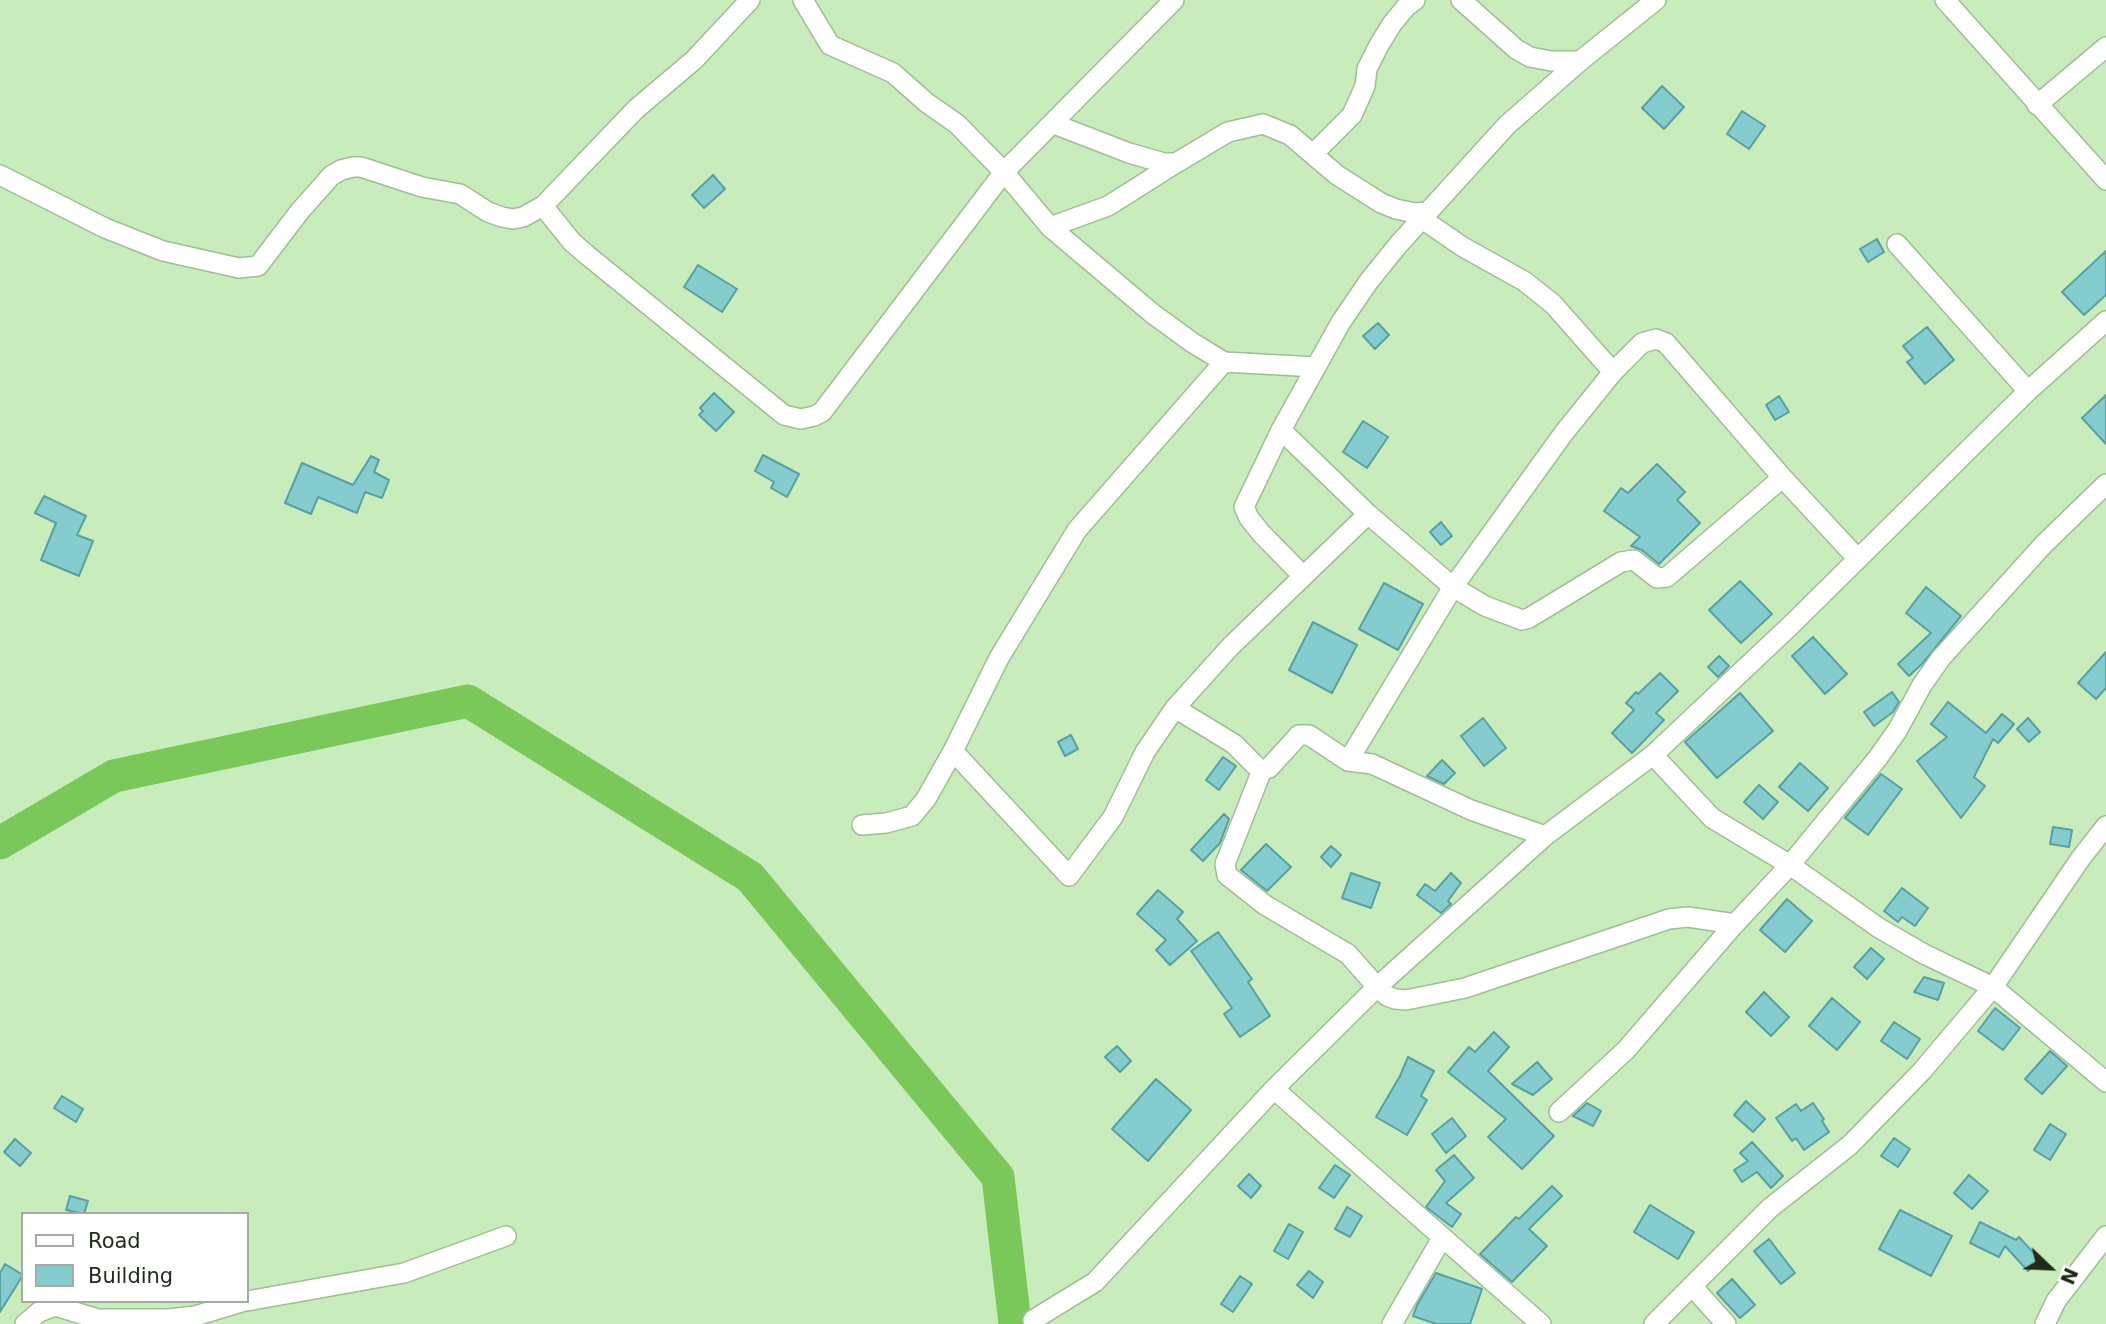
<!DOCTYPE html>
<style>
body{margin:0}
#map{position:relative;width:2106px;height:1324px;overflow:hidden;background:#c9ecbc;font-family:"DejaVu Sans",sans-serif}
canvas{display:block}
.legend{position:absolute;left:21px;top:1212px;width:228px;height:91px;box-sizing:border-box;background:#fff;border:2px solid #a5aaa3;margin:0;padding:9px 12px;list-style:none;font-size:21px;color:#1e2b1a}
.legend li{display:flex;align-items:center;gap:14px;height:35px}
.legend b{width:35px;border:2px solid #a5aaa3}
.north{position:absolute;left:2015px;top:1233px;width:70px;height:70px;-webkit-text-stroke:5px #fff;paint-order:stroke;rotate:113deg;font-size:19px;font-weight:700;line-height:28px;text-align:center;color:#1e2b1a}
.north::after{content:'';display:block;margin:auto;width:24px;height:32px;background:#1e2b1a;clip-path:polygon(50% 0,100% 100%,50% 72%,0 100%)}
</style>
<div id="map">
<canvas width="2106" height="1324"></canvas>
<ul class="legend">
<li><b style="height:9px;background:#fff"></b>Road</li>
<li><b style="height:19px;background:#84ccce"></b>Building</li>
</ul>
<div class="north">N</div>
</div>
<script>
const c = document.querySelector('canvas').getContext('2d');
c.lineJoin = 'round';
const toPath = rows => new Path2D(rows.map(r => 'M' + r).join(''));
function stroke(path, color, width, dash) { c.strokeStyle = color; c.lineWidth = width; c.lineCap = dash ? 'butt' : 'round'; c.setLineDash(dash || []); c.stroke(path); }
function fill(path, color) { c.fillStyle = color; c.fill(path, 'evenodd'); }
const river = toPath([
 [0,843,114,776,468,701,750,877,998,1177,1015,1324]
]);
const building = toPath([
 [1662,86,1684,107,1664,129,1642,108,1662,86],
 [1742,111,1765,126,1749,149,1727,134,1742,111],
 [713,175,725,189,704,208,692,195,713,175],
 [1877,239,1884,252,1868,262,1860,249,1877,239],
 [2106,251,2106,295,2084,315,2062,292,2106,251],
 [698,265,737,289,722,312,684,287,698,265],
 [1378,323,1389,335,1375,349,1363,336,1378,323],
 [1927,327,1954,360,1925,384,1907,362,1913,358,1903,346,1927,327],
 [714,393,734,412,716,431,699,415,703,411,700,408,714,393],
 [2106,395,2106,444,2082,418,2106,395],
 [1779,396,1789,412,1775,420,1766,405,1779,396],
 [1363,421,1388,437,1367,468,1343,452,1363,421],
 [763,455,799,474,787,497,771,488,774,482,755,471,763,455],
 [371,456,379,460,374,472,389,480,382,498,365,492,357,513,318,497,311,514,285,503,302,463,353,485,371,456],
 [1657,464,1685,492,1677,500,1700,523,1659,564,1642,550,1631,546,1640,537,1604,511,1621,488,1628,493,1657,464],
 [44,496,86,516,77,535,93,541,79,576,41,560,56,523,35,513,44,496],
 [1441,522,1452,536,1441,545,1430,532,1441,522],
 [1740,581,1772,614,1741,643,1709,610,1740,581],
 [1384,583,1423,604,1398,650,1359,629,1384,583],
 [1926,587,1961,616,1923,663,1909,676,1898,664,1931,633,1906,613,1926,587],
 [1313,622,1357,645,1332,693,1289,670,1313,622],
 [1813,637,1847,674,1825,694,1792,656,1813,637],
 [2106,652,2106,688,2096,699,2078,683,2106,652],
 [1719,656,1729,666,1718,677,1708,667,1719,656],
 [1660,673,1678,691,1656,713,1664,720,1632,753,1612,733,1634,710,1626,703,1636,692,1638,694,1660,673],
 [1892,692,1899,702,1893,712,1874,726,1864,712,1892,692],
 [1740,693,1773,731,1717,778,1685,742,1740,693],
 [1948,702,1986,733,2002,714,2014,724,1998,743,1993,739,1974,777,1985,786,1961,818,1917,761,1947,737,1931,724,1948,702],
 [1483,718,1506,748,1484,766,1461,736,1483,718],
 [2028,718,2040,732,2029,742,2017,729,2028,718],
 [1071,735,1078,749,1065,756,1058,742,1071,735],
 [1223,757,1236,766,1219,790,1206,780,1223,757],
 [1442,760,1455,773,1444,784,1427,776,1442,760],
 [1800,763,1828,788,1808,811,1779,787,1800,763],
 [1881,774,1902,789,1868,835,1845,818,1881,774],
 [1759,785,1778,802,1763,819,1744,802,1759,785],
 [1224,814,1229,819,1220,843,1203,861,1191,850,1224,814],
 [2053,827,2072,830,2069,847,2050,844,2053,827],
 [1266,844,1291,867,1267,891,1241,870,1266,844],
 [1331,846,1341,855,1331,867,1321,857,1331,846],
 [1351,873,1380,883,1371,908,1342,898,1351,873],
 [1451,873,1461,883,1448,901,1451,904,1441,913,1417,895,1425,884,1435,891,1451,873],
 [1902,888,1928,908,1915,926,1902,917,1898,922,1884,911,1902,888],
 [1158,890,1183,912,1177,919,1197,941,1170,965,1156,950,1166,940,1137,914,1158,890],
 [1787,899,1812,921,1785,952,1760,930,1787,899],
 [1218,932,1252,979,1248,982,1270,1016,1240,1037,1224,1014,1232,1008,1191,951,1218,932],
 [1871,948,1884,959,1867,979,1854,967,1871,948],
 [1924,977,1944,983,1938,1000,1914,992,1924,977],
 [1764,992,1789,1017,1771,1036,1746,1012,1764,992],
 [1832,998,1860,1022,1837,1050,1809,1026,1832,998],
 [1995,1008,2020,1028,2003,1050,1978,1031,1995,1008],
 [1894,1022,1920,1039,1907,1059,1881,1041,1894,1022],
 [1494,1032,1509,1047,1488,1071,1554,1136,1522,1169,1488,1137,1506,1119,1448,1072,1469,1047,1475,1052,1494,1032],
 [1117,1046,1131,1061,1120,1072,1105,1057,1117,1046],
 [2050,1051,2067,1066,2042,1094,2025,1079,2050,1051],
 [1408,1057,1434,1071,1421,1096,1427,1100,1407,1135,1376,1117,1400,1076,1408,1057],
 [1537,1062,1552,1079,1533,1095,1512,1084,1537,1062],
 [1156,1079,1191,1110,1148,1161,1112,1129,1156,1079],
 [62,1096,83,1109,76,1122,54,1108,62,1096],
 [1746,1101,1765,1119,1753,1132,1734,1115,1746,1101],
 [1587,1103,1601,1111,1593,1126,1573,1116,1587,1103],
 [1813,1103,1824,1119,1822,1121,1829,1132,1804,1150,1796,1138,1792,1141,1776,1118,1796,1104,1801,1111,1813,1103],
 [1452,1118,1466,1136,1446,1153,1432,1134,1452,1118],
 [2050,1124,2066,1134,2050,1160,2034,1150,2050,1124],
 [1894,1138,1910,1149,1898,1167,1881,1156,1894,1138],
 [15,1139,31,1153,20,1166,4,1152,15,1139],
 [1752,1142,1783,1176,1771,1188,1757,1172,1742,1182,1734,1170,1748,1161,1740,1153,1752,1142],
 [1454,1155,1474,1178,1446,1203,1461,1214,1452,1227,1426,1207,1445,1181,1436,1170,1454,1155],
 [1335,1165,1350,1175,1334,1198,1319,1188,1335,1165],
 [1249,1174,1261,1186,1251,1198,1238,1186,1249,1174],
 [1969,1175,1988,1191,1972,1209,1954,1193,1969,1175],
 [1552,1186,1562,1196,1529,1229,1547,1246,1512,1282,1480,1254,1516,1217,1519,1219,1552,1186],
 [70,1196,88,1201,84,1214,66,1210,70,1196],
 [1650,1205,1694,1232,1678,1259,1634,1232,1650,1205],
 [1347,1207,1362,1216,1350,1237,1335,1229,1347,1207],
 [1900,1210,1952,1236,1931,1276,1879,1249,1900,1210],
 [1980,1222,2016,1240,2019,1237,2040,1260,2028,1271,2005,1246,1999,1257,1970,1243,1980,1222],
 [1289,1224,1303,1232,1288,1259,1274,1251,1289,1224],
 [1769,1239,1795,1273,1781,1284,1754,1251,1769,1239],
 [5,1264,23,1275,0,1312,0,1273,5,1264],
 [1309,1271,1323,1282,1313,1298,1297,1285,1309,1271],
 [1436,1273,1482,1289,1470,1324,1436,1324,1413,1316,1417,1305,1436,1273],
 [1240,1276,1252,1284,1233,1312,1221,1304,1240,1276],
 [1732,1279,1755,1305,1740,1318,1717,1293,1732,1279]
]);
const street = toPath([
 [803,0,830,45,893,73,927,103,957,124,1004,172,1050,227,1153,314,1193,343,1224,362,1316,367],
 [1461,0,1516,49,1530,57,1551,61,1580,61],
 [1945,0,2106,180],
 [2037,105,2106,47],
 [1054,124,1129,153,1164,163,1176,163,1228,132,1263,124,1290,135,1337,175,1381,203,1396,209,1415,213,1428,212],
 [1313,154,1352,115,1365,86,1367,69,1379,45,1392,24,1406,7,1415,0],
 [0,175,105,228,163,251,239,268,258,266,300,211,331,176,341,170,353,167,361,167,422,187,460,194,488,212,502,217,513,219,523,217,543,206,636,109,694,60,750,0],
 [543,206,572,242,587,255,784,415,801,419,814,416,822,412,1004,172,1174,0],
 [1422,219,1463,247,1524,281,1553,304,1613,372],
 [1050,227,1108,206,1176,163],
 [1897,244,2028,391],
 [1281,430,1368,514,1453,587,1485,606,1522,620,1529,618,1621,562,1634,560,1657,578,1667,577,1782,478],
 [1303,576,1261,533,1249,518,1244,507,1281,430,1341,322,1369,281,1398,245,1507,125,1580,61,1656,0],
 [1175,708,1234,744,1260,770,1269,768,1299,735,1309,735,1348,761,1372,764,1471,810,1545,836],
 [953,751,1069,876,1113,817,1145,752,1175,708,1230,647,1368,514],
 [1653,755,1712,818,1790,865,1879,928,1924,954,1993,987,2106,1082],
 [1348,761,1453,587,1563,434,1613,372,1642,343,1656,339,1666,343,1781,476,1857,558],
 [1262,770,1225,864,1227,875,1265,905,1348,954,1377,987,1387,996,1395,999,1406,1000,1465,988,1669,919,1688,917,1735,924],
 [862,825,886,823,912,816,926,799,953,751,999,658,1077,530,1224,362],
 [1274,1089,1541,1324],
 [1559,1112,1626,1050,1732,927,1790,865,1877,759,1897,731,1922,685,1941,658,2044,544,2106,484],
 [1692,1286,1726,1324],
 [247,1301,404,1273,506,1236],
 [1033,1320,1095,1282,1274,1089,1377,987,1545,836,1653,755,1791,625,2028,391,2106,321],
 [25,1324,39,1312,55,1306,98,1319,169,1319,195,1316,245,1301],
 [1392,1324,1442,1238],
 [1654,1324,1770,1208,1850,1145,1922,1071,1993,987,2081,858,2106,826],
 [2045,1324,2056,1301,2106,1236]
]);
stroke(river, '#7ac859', 33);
fill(building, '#84ccce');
stroke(building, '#58a0a2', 2);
stroke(street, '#9ebf92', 22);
stroke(street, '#fff', 19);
</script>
